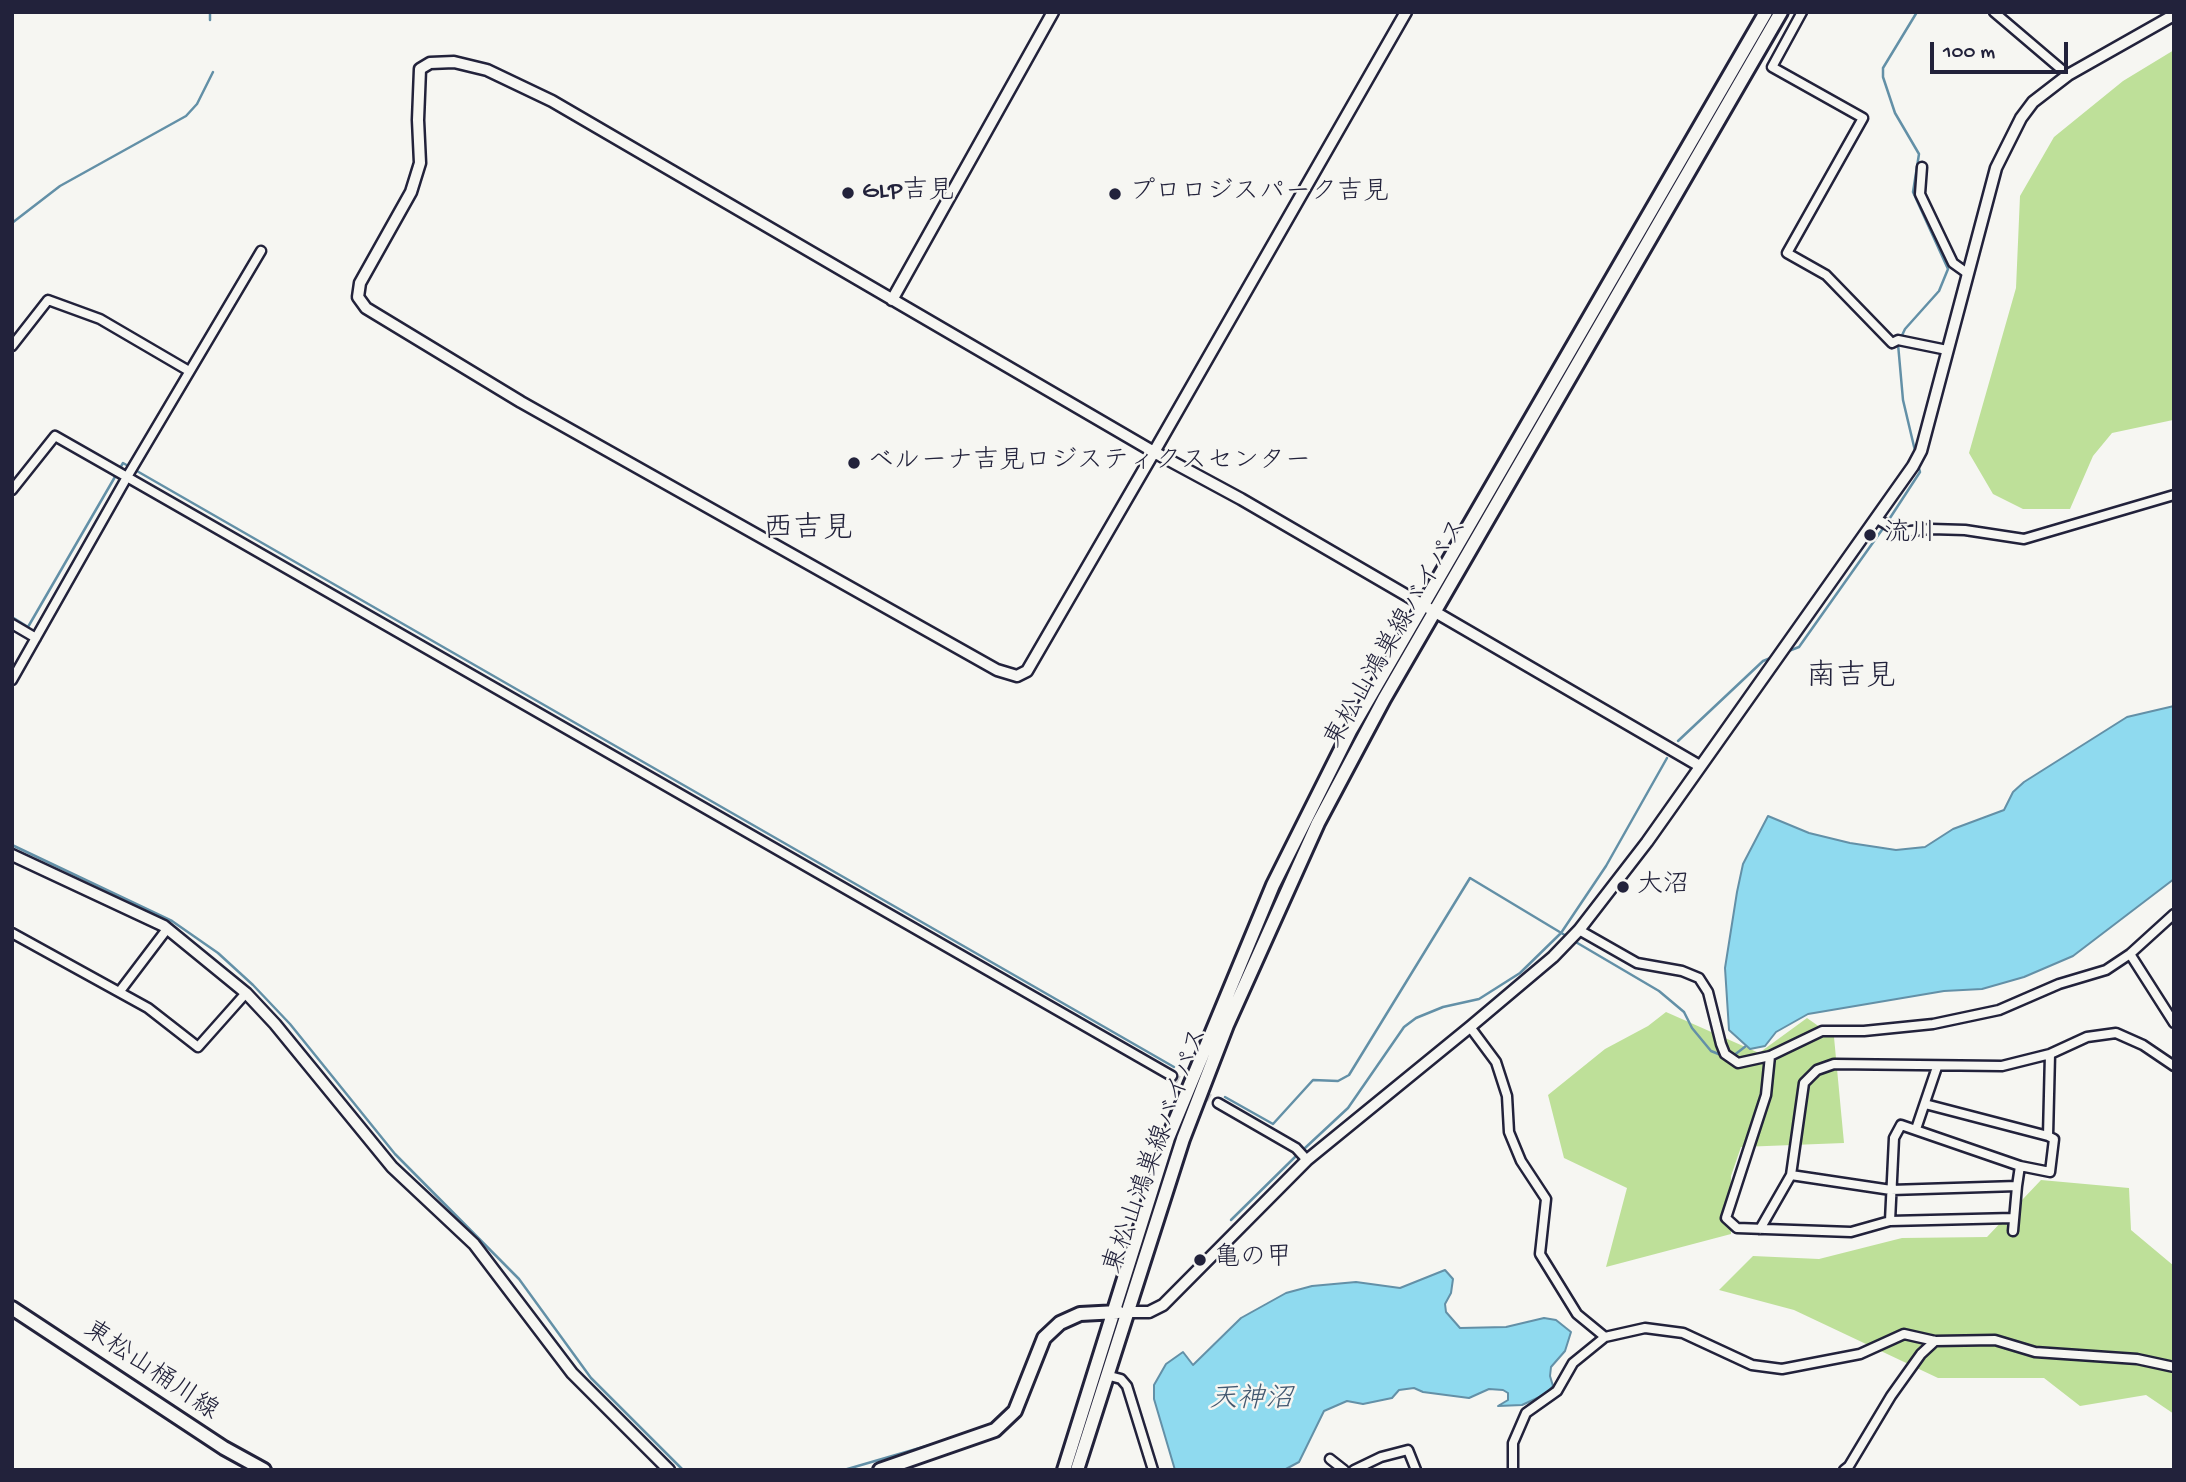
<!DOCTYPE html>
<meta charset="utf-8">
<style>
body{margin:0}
#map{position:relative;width:2186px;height:1482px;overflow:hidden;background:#f6f6f2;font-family:"Gochi Hand",sans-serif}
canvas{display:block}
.frame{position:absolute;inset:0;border:14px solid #22223b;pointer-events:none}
.scale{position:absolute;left:1930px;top:42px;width:138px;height:32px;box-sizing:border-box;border:4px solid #22223b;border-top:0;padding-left:9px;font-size:21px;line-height:24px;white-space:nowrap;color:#22223b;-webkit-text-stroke:5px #f6f6f2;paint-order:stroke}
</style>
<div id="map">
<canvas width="2186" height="1482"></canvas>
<div class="frame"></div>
<div class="scale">100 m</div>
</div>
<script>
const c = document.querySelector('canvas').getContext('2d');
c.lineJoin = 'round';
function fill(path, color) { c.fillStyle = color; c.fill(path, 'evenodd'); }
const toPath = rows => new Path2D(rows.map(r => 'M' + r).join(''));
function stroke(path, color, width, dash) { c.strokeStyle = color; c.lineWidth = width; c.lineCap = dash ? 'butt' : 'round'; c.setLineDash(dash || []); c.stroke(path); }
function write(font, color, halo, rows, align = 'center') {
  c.font = font + ' "Gochi Hand","Klee One",sans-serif'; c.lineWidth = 5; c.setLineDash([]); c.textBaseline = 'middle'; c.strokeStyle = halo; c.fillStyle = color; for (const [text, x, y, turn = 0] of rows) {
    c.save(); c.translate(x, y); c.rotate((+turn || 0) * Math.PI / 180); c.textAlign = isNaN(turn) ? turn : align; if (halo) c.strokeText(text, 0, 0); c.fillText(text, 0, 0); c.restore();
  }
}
const green = toPath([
 [2174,50,2174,423,2173,420,2112,433,2093,456,2070,509,2023,509,1993,494,1969,453,2016,288,2020,196,2054,137,2123,81],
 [1666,1012,1759,1053,1807,1018,1834,1037,1844,1143,1741,1147,1731,1176,1731,1234,1606,1267,1627,1188,1564,1158,1548,1095,1605,1049,1648,1026],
 [2041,1180,2129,1188,2131,1230,2174,1266,2174,1414,2146,1395,2080,1406,2044,1378,1938,1378,1794,1310,1719,1290,1753,1256,1819,1259,1902,1238,1987,1237]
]);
const water = toPath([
 [2174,706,2174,879,2073,956,2024,977,1982,989,1944,991,1808,1014,1776,1032,1765,1046,1750,1049,1729,1030,1725,968,1737,892,1743,864,1768,816,1809,833,1850,843,1896,850,1925,847,1953,829,2004,810,2013,792,2024,782,2127,717,2174,706],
 [1445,1270,1453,1279,1451,1293,1445,1304,1446,1312,1460,1328,1506,1327,1544,1318,1556,1320,1571,1332,1565,1351,1551,1367,1550,1376,1553,1386,1546,1394,1522,1405,1498,1406,1508,1400,1508,1393,1503,1390,1489,1389,1469,1398,1423,1392,1414,1388,1399,1390,1392,1398,1363,1404,1347,1401,1324,1411,1299,1462,1284,1470,1175,1470,1154,1399,1154,1385,1166,1364,1183,1352,1193,1365,1241,1318,1286,1293,1312,1286,1356,1282,1400,1288,1445,1270]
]);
const stream = toPath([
 [210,12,210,20],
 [12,223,60,186,186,116,197,104,213,72],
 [1916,455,1903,400,1898,344,1905,329,1939,291,1948,269,1913,192,1919,154,1895,113,1883,77,1883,68,1917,12],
 [1888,521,1920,472,1918,465],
 [12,617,28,627,123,463,1174,1067],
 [1786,652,1799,647,1884,527],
 [1678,741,1763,661,1773,657],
 [12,845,172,921,218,953,253,985,290,1024,395,1154,519,1279,591,1378,683,1470],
 [1574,941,1659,991,1684,1012,1692,1028,1711,1051,1726,1057],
 [1733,1056,1746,1046],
 [1225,1097,1273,1124,1313,1080,1338,1081,1349,1075,1470,878,1568,937],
 [1305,1148,1348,1108,1404,1027,1416,1018,1443,1007,1479,999,1520,973,1561,933,1606,866,1667,758],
 [1231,1220,1295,1157],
 [844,1470,954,1438]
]);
const minorTunnel = toPath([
 [1172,1076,1218,1103]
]);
const minor = toPath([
 [1802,12,1772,67,1863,118,1787,253,1826,275,1892,343,1898,340,1947,350],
 [1994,12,2068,75],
 [1922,167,1920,194,1953,263,1967,273],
 [12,346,48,300,100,319,189,371],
 [12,490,55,436,127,477,261,251],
 [1877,519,1900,532,1931,529,1965,530,2024,539,2174,495],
 [12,624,36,638],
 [12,680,127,477,1172,1076],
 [1579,930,1637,963,1682,971,1699,978,1708,992,1721,1044,1725,1054,1738,1063,1770,1056,1822,1031,1864,1031,1933,1024,1999,1010,2059,984,2106,970,2130,954,2174,914],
 [12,933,148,1008,198,1047,246,993],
 [2130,954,2174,1023],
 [120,991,167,929],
 [1470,1027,1496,1062,1507,1096,1509,1132,1521,1161,1546,1199,1540,1254,1577,1314,1605,1337],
 [1770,1056,1766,1095,1726,1218,1737,1228,1851,1232,1890,1221,1894,1138,1901,1125,2020,1166],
 [1218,1103,1296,1148,1307,1160],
 [1925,1104,2048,1136],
 [1916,1129,1937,1067],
 [1791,1175,1891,1190,2017,1186,2020,1166,2050,1172,2054,1139,2048,1136,2050,1054],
 [1890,1221,2013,1218],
 [1760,1229,1791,1175,1804,1083,1817,1070,1834,1064,2002,1066,2050,1054,2087,1037,2116,1033,2143,1045,2174,1066],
 [2013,1231,2017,1186],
 [1106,1375,1121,1379,1127,1386,1153,1470],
 [1330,1459,1344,1470],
 [1354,1470,1381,1457,1408,1450,1416,1470],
 [1513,1470,1513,1443,1526,1413,1557,1391,1573,1363,1605,1337,1645,1328,1683,1333,1752,1365,1782,1369,1860,1354,1904,1334,1935,1341,1995,1340,2035,1352,2137,1359,2174,1367],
 [1844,1470,1849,1466,1891,1396,1921,1354,1935,1341]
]);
const tertiary = toPath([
 [1406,12,1154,452,1027,671,1017,676,997,670,521,402,366,308,358,297,360,283,411,192,420,163,418,120,420,69,430,63,454,62,487,70,552,101,1154,452,1241,499,1698,765],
 [892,300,1053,12],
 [12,855,164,926,246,993,275,1024,392,1167,474,1244,572,1373,669,1470],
 [1126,1312,1149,1312,1163,1305,1307,1160,1470,1027,1553,957,1579,930,1647,842,1913,466,1921,451,1996,168,2021,118,2033,102,2068,75,2174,15]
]);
const primary = toPath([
 [12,1308,224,1448,264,1470],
 [880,1470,995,1430,1015,1411,1044,1338,1060,1323,1080,1314,1118,1312],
 [1064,1470,1168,1138,1273,885,1350,731,1766,12],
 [1077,1470,1183,1139,1227,1025,1318,823,1384,699,1781,12]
]);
const markers = [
 [848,193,7,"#22223b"],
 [1115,194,7,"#22223b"],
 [854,463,7,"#22223b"],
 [1870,535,7,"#22223b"],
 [1623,887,7,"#22223b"],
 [1200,1260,7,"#22223b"]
];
const poiNames = [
 ["GLP吉見",862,193],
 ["プロロジスパーク吉見",1129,194],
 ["ベルーナ吉見ロジスティクスセンター",868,463],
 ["流川",1884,535],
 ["大沼",1637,887],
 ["亀の甲",1214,1260]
];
const streetNames = [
 ["東松山鴻巣線バイパス",1398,634,-60],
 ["東松山鴻巣線バイパス",1158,1151,-70],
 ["東松山桶川線",150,1372,34]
];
const waterNames = [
 ["天神沼",1251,1402]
];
const quarterNames = [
 ["西吉見",808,531],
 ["南吉見",1851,679]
];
fill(green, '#bee099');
fill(water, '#8fdaef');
stroke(water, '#6390a7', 2);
stroke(stream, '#6390a7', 2.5);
stroke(minorTunnel, '#cccccd', 8, [8, 4]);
stroke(minor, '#22223b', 13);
stroke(tertiary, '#22223b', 15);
stroke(primary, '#22223b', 18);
stroke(minor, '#f6f6f2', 8);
stroke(tertiary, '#f6f6f2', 10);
stroke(primary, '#f6f6f2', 12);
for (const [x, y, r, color] of markers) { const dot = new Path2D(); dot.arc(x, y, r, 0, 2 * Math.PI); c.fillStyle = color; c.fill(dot); stroke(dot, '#f6f6f2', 2.5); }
write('26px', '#22223b', '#f6f6f2', poiNames, 'left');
write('26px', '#22223b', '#f6f6f2', streetNames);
write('italic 28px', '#435971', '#f6f6f2', waterNames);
write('30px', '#22223b', '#f6f6f2', quarterNames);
</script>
